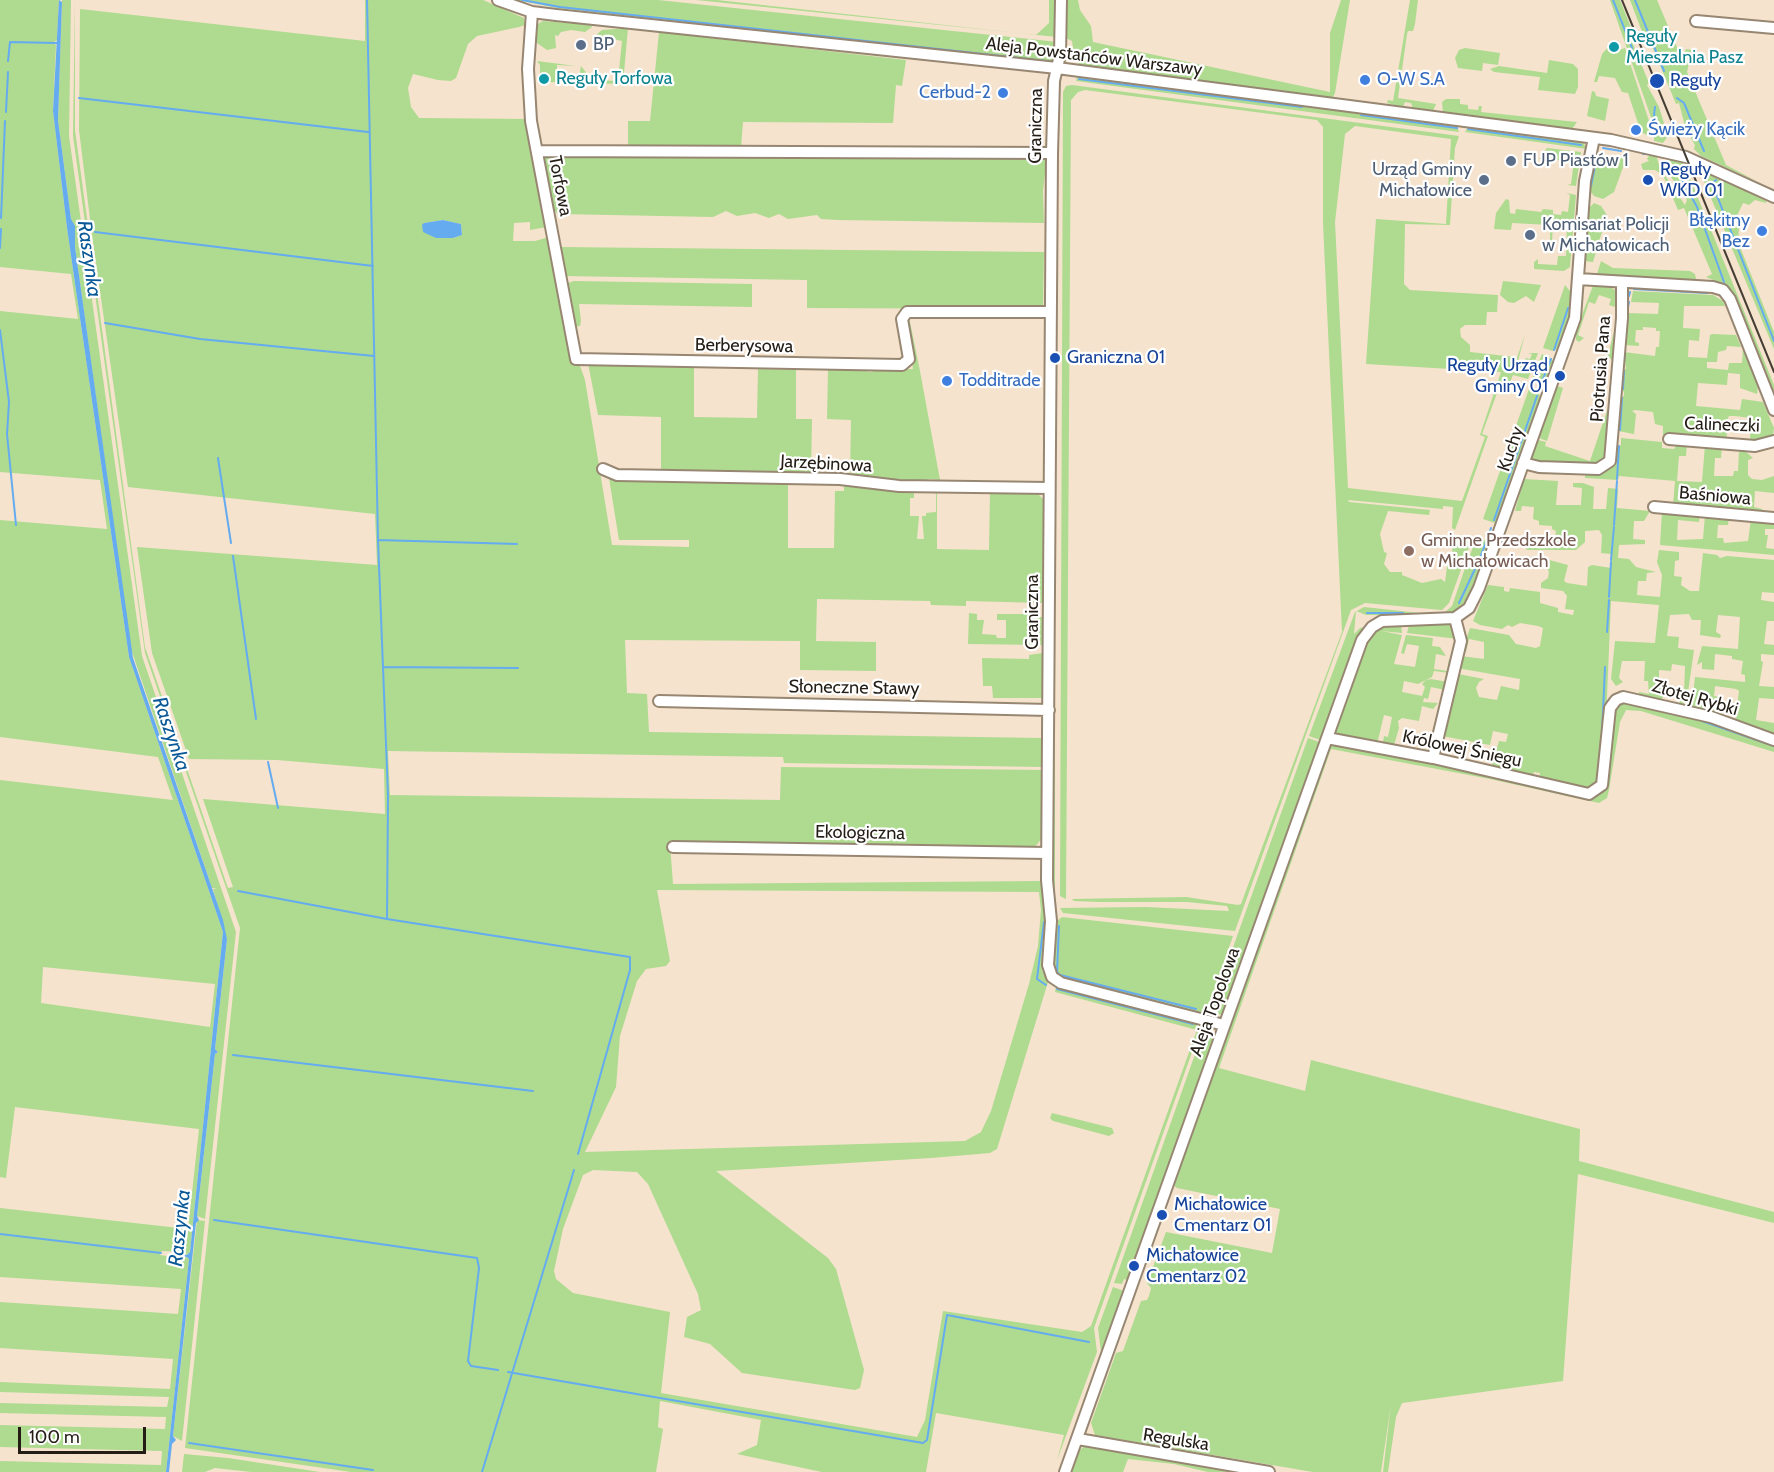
<!DOCTYPE html>
<meta charset="utf-8">
<style>
body{margin:0}
#map{position:relative;width:1774px;height:1472px;overflow:hidden;background:#f5e3cd;font-family:Cabin,sans-serif}
canvas{display:block}
.scale{position:absolute;left:18px;top:1427px;width:128px;height:27px;box-sizing:border-box;border:3px solid #231d15;border-top:0;padding-left:8px;font-size:18px;line-height:21px;white-space:nowrap;color:#231d15;-webkit-text-stroke:4px #fff;paint-order:stroke}
</style>
<div id="map">
<canvas width="1774" height="1472"></canvas>
<div class="scale">100 m</div>
</div>
<script>
const c = document.querySelector('canvas').getContext('2d');
c.lineJoin = 'round';
function fill(path, color) { c.fillStyle = color; c.fill(path, 'evenodd'); }
const toPath = rows => new Path2D(rows.map(r => 'M' + r).join(''));
function stroke(path, color, width, dash) { c.strokeStyle = color; c.lineWidth = width; c.lineCap = dash ? 'butt' : 'round'; c.setLineDash(dash || []); c.stroke(path); }
function write(font, color, halo, rows, align = 'center') {
  c.font = font + ' Cabin,sans-serif'; c.lineWidth = 4.5; c.setLineDash([]); c.textBaseline = 'middle'; c.strokeStyle = halo; c.fillStyle = color; for (const [text, x, y, turn = 0] of rows) {
    c.save(); c.translate(x, y); c.rotate((+turn || 0) * Math.PI / 180); c.textAlign = isNaN(turn) ? turn : align; if (halo) c.strokeText(text, 0, 0); c.fillText(text, 0, 0); c.restore();
  }
}
const green = toPath([
 [0,0,59,0,57,40,53,43,56,45,53,111,67,228,129,657,223,932,190,1252,187,1255,185,1252,162,1251,160,1255,185,1259,186,1256,189,1259,166,1472,0,1472,0,1461,161,1465,162,1451,0,1447,0,1425,165,1429,166,1417,0,1413,0,1403,167,1407,169,1397,0,1392,0,1382,170,1389,173,1359,0,1348,0,1302,178,1314,181,1289,0,1277,0,1208,188,1229,199,1129,15,1107,6,1178,0,1177,0,780,173,800,158,757,0,737,0,520,107,529,100,480,0,472,0,311,78,319,71,274,0,267],
 [43,967,215,984,210,1027,41,1003],
 [62,0,71,0,69,136,142,656,236,932,205,1219,197,1216,215,1054,218,1052,215,1049,227,939,213,889,217,888,212,888,131,649,75,247,75,227,71,219,58,120],
 [75,0,75,130,145,647,228,888,233,887,203,799,385,814,384,769,277,760,189,759,152,653,137,547,377,565,375,514,128,487,92,235,79,130,80,9,365,41,365,0,483,0,524,18,525,25,519,27,477,36,468,44,456,78,451,81,438,80,413,74,408,88,411,107,419,118,528,119,547,227,530,230,530,222,514,223,513,241,535,241,549,237,572,363,579,363,585,380,612,545,689,547,689,540,619,540,609,478,788,482,788,548,834,548,835,491,844,491,844,483,885,490,914,490,914,498,910,498,910,516,919,516,917,539,924,539,922,516,926,516,926,513,936,512,936,494,933,491,937,491,937,549,989,550,990,492,1036,492,1043,499,1044,603,966,601,966,606,931,605,930,601,817,599,816,641,876,642,876,671,800,670,800,641,625,640,627,693,647,694,649,732,1043,738,1043,767,784,763,783,757,388,751,390,795,780,800,781,767,1044,770,1043,837,1034,848,670,844,673,884,1042,881,1046,913,1042,970,1048,982,997,1149,990,1153,931,1158,716,1171,828,1258,836,1269,864,1370,860,1388,855,1390,742,1373,710,1344,684,1337,687,1317,701,1310,698,1294,648,1184,637,1172,593,1170,583,1175,563,1229,554,1271,556,1279,573,1293,670,1312,661,1393,917,1437,925,1420,943,1311,1082,1332,1091,1326,1197,1030,1055,992,1056,987,1202,1024,1094,1328,1097,1352,1057,1460,1064,1435,936,1413,926,1472,822,1472,737,1454,757,1445,761,1420,660,1401,658,1427,663,1429,656,1472,351,1472,185,1448,240,928,145,653,73,136],
 [443,220,461,224,462,235,453,238,436,238,424,223],
 [657,890,1039,892,1041,910,1038,946,1029,984,991,1111,981,1132,965,1141,585,1152,616,1087,620,1036,637,981,646,969,666,966,670,961],
 [517,0,658,0,1058,42,1054,61,1051,63,557,8],
 [696,0,717,0,1036,35,1049,23,1049,0,1058,0,1057,37],
 [1065,0,1078,0,1080,10,1091,26,1093,42,1330,92,1330,33,1341,0,1350,0,1335,93,1332,99,1078,66,1079,60,1074,54,1072,41,1066,38,1065,33],
 [1410,0,1418,0,1415,24,1413,31,1408,31,1407,34,1398,98,1436,104,1433,111,1413,109,1411,103,1405,102,1403,107,1387,103,1388,100,1393,101],
 [1610,0,1620,0,1632,30,1628,32,1649,83,1647,85,1659,107,1667,133,1670,133,1663,143,1654,141,1654,126],
 [1630,0,1657,0,1682,59,1686,49,1692,50,1687,72,1726,165,1758,182,1701,156,1694,149,1695,145,1686,130,1679,103,1676,104,1648,36,1644,37],
 [543,21,591,25,592,27,585,32,571,30,561,32,558,36,555,35,556,48,547,50,534,41,536,25],
 [628,28,623,84,546,82,545,77,542,77,542,82,540,82,540,65,537,61,576,66,557,65,557,74,579,77,581,66,592,80,618,81,622,41,596,35,602,30],
 [659,32,906,60,902,86,896,85,893,123,743,122,741,148,628,148,628,121,650,121],
 [1610,45,1613,52,1625,48,1651,127,1650,137,1641,132,1628,93,1622,92,1615,78,1599,76,1597,82,1594,82,1602,54],
 [1465,48,1500,53,1498,65,1483,63,1482,71,1458,68,1455,58,1459,50],
 [1549,60,1573,64,1578,69,1578,87,1575,94,1538,90,1540,77,1494,72,1490,69,1499,66,1547,73],
 [1077,76,1456,124,1459,132,1076,81],
 [1072,85,1459,136,1455,148,1450,225,1405,224,1404,284,1410,290,1498,295,1497,312,1487,312,1486,325,1465,325,1460,329,1461,337,1470,345,1470,352,1515,357,1512,373,1525,334,1518,361,1523,363,1526,358,1530,359,1532,354,1528,353,1538,353,1528,379,1513,375,1508,387,1500,385,1482,434,1488,436,1455,530,1452,528,1453,507,1443,506,1443,509,1348,500,1349,502,1430,510,1429,515,1388,511,1380,534,1384,552,1387,553,1384,564,1390,572,1402,572,1402,575,1422,583,1441,579,1445,582,1448,559,1463,564,1449,603,1442,610,1365,603,1351,610,1235,931,1063,913,1060,908,1146,907,1229,911,1227,906,1187,902,1099,902,1074,901,1072,899,1186,897,1238,905,1241,904,1342,632,1323,223,1323,127,1317,120,1085,90,1078,92,1071,100,1066,899,1060,896,1063,92,1066,86],
 [1355,126,1451,139,1446,224,1376,219,1366,364,1501,372,1480,435,1485,437,1462,501,1348,488,1335,222,1345,134],
 [1592,91,1595,92,1596,96,1609,99,1605,121,1587,116],
 [1446,99,1460,99,1460,104,1468,105,1468,109,1478,110,1479,106,1482,106,1481,112,1577,122,1572,129,1443,113,1442,102],
 [1469,126,1582,141,1587,149,1465,132],
 [1547,148,1581,152,1576,186,1567,185,1571,184,1574,161,1539,159],
 [1650,154,1656,155,1660,168,1685,205,1687,200,1669,174,1667,164,1668,156,1683,161,1774,385,1774,399,1734,297,1725,285,1706,277,1712,274,1684,208,1678,210,1663,175,1655,170,1643,170,1641,164,1649,161,1647,159],
 [545,155,1047,157,1043,191,1044,223,838,220,821,219,817,215,788,219,779,214,769,218,755,213,737,216,726,211,713,217,558,214,551,207,543,157],
 [1599,155,1623,158,1625,162,1614,192,1603,199,1594,196,1589,190,1594,159],
 [1698,167,1766,201,1766,203,1755,200,1749,205,1743,203,1733,224,1739,227,1738,242,1774,332,1774,349],
 [1566,193,1576,195,1570,267,1564,271,1534,269,1534,262,1538,259,1538,264,1557,265,1558,256,1566,256,1567,226,1553,225,1552,242,1550,242,1550,225,1512,223,1511,230,1494,229,1496,213,1506,199,1509,200,1510,213,1515,214,1516,209,1541,212,1543,209,1553,210,1553,214,1561,215,1562,211,1568,212,1570,195],
 [1594,203,1601,206,1607,215,1593,262,1584,261,1587,210],
 [559,247,1044,252,1043,309,807,308,807,280,562,276],
 [1601,261,1613,268,1690,271,1695,274,1696,279,1690,281,1597,274],
 [574,281,752,284,752,307,579,304,581,321,580,326,574,327,565,284],
 [1503,281,1541,285,1534,302,1526,296,1514,303,1508,302,1500,295],
 [1594,283,1608,286,1615,290,1618,308,1609,305,1611,299,1599,295,1595,304,1589,302,1578,335,1584,338,1579,342,1576,340,1576,331],
 [1565,285,1570,291,1570,299,1573,299,1571,315,1560,348,1553,351,1543,348],
 [1633,291,1713,295,1723,301,1725,306,1684,306,1683,328,1700,329,1699,341,1689,340,1688,357,1707,358,1710,335,1712,334,1736,335,1741,347,1727,346,1726,350,1718,352,1717,362,1707,362,1707,368,1728,370,1729,363,1742,363,1743,348,1758,386,1757,394,1740,388,1740,374,1728,373,1727,385,1698,383,1696,406,1740,410,1742,399,1763,402,1774,428,1773,435,1768,440,1750,442,1751,418,1735,416,1729,416,1726,422,1727,440,1663,435,1663,426,1655,424,1653,412,1635,410,1632,411,1636,414,1634,434,1618,431,1620,397,1624,396,1624,392,1620,387,1622,370,1626,369,1624,352,1655,356,1656,347,1659,347,1660,331,1656,331,1656,328,1643,327,1643,330,1636,330,1635,342,1639,343,1639,346,1625,345,1627,313,1658,314,1659,303,1631,302],
 [909,317,920,371,940,480,930,479,918,483,872,479,850,473,851,420,827,419,828,370,851,368,870,372,885,369,913,369,906,318],
 [1615,327,1617,327,1608,455,1599,465,1535,462,1532,457,1538,440,1546,442,1545,446,1590,461,1611,399,1613,361,1608,356],
 [1542,354,1552,359,1554,364,1548,379,1541,382,1532,379],
 [588,363,694,366,694,417,757,418,758,369,796,370,796,419,812,419,811,472,661,470,661,417,598,415],
 [1557,386,1563,388,1547,441,1539,438],
 [1529,389,1537,391,1541,398,1498,524,1483,519],
 [1621,438,1662,442,1662,448,1674,449,1678,443,1687,443,1686,456,1679,456,1677,481,1702,482,1705,445,1722,446,1721,458,1715,458,1714,476,1733,476,1734,471,1738,471,1739,452,1746,452,1753,458,1748,460,1748,475,1752,479,1762,480,1774,476,1774,493,1755,491,1754,507,1762,509,1765,514,1673,506,1675,481,1619,476,1618,480,1585,478,1585,473,1598,473,1615,448,1621,445],
 [1524,479,1558,481,1556,505,1581,505,1582,488,1573,487,1573,483,1583,483,1594,487,1593,509,1606,509,1608,488,1618,489,1617,508,1650,511,1644,521,1634,521,1633,539,1645,540,1645,544,1619,545,1618,558,1629,559,1636,567,1656,572,1647,573,1646,581,1638,581,1637,595,1660,597,1662,575,1657,562,1659,550,1679,552,1679,560,1675,561,1674,576,1682,577,1681,585,1690,591,1699,591,1703,553,1717,555,1720,558,1727,556,1774,560,1774,593,1762,592,1761,600,1774,602,1774,621,1767,621,1764,644,1774,645,1774,655,1761,654,1761,661,1763,662,1759,686,1774,687,1774,699,1759,698,1756,720,1774,723,1774,736,1735,722,1739,691,1736,689,1715,686,1714,696,1719,697,1723,717,1695,709,1692,705,1695,677,1745,682,1745,675,1741,674,1743,661,1732,659,1732,656,1715,654,1714,670,1702,669,1702,662,1697,665,1702,646,1738,649,1740,617,1718,615,1716,632,1721,635,1720,638,1700,635,1701,620,1692,620,1689,614,1670,615,1667,636,1679,637,1678,648,1694,650,1687,699,1682,706,1679,702,1684,694,1685,666,1672,664,1671,671,1659,670,1659,685,1667,690,1661,701,1639,696,1639,692,1649,694,1648,681,1644,681,1645,661,1622,661,1619,678,1623,682,1616,686,1611,679,1615,641,1655,643,1659,605,1611,601,1605,744,1602,774,1596,787,1591,791,1582,791,1539,780,1540,773,1534,772,1532,779,1494,769,1492,765,1499,741,1506,742,1508,734,1493,731,1490,745,1442,736,1439,743,1454,680,1458,674,1484,679,1479,682,1476,688,1479,697,1497,700,1501,686,1519,690,1520,679,1457,668,1461,656,1484,659,1484,642,1469,639,1466,652,1462,651,1470,628,1509,635,1516,644,1536,648,1540,646,1543,628,1538,626,1520,623,1512,627,1508,625,1502,629,1480,625,1473,621,1488,585,1504,587,1504,591,1509,592,1510,588,1540,592,1540,603,1558,608,1558,612,1573,615,1574,610,1565,609,1567,596,1563,591,1541,588,1541,583,1548,578,1549,572,1545,565,1539,567,1538,557,1568,565,1564,581,1567,583,1587,586,1588,567,1592,565,1611,568,1611,554,1601,553,1602,535,1599,530,1585,531,1585,542,1576,550,1526,550,1531,536,1555,539,1556,531,1552,529,1552,526,1539,525,1539,521,1533,519,1534,507,1522,506,1521,511,1515,511],
 [1662,512,1700,515,1699,522,1678,520,1677,540,1703,539,1705,515,1729,518,1728,525,1718,525,1717,538,1723,538,1724,543,1748,541,1751,519,1774,521,1774,529,1765,529,1765,535,1768,535,1766,548,1774,549,1774,555,1660,545],
 [1451,534,1471,541,1464,562,1448,556,1452,555,1453,540,1450,540],
 [1477,536,1490,543,1482,568,1467,563],
 [1466,565,1481,571,1468,599,1454,612,1441,615,1366,615,1356,611,1354,634,1360,628,1368,626,1323,741,1309,736,1355,612,1364,607,1438,615,1444,613,1452,606],
 [969,613,977,614,977,620,984,620,982,634,996,635,997,638,1006,638,1006,620,997,620,997,614,1029,614,1030,617,1043,617,1043,645,968,644],
 [1055,620,1055,895,1051,888,1053,623],
 [1450,624,1458,639,1407,633,1409,625],
 [1401,625,1402,633,1381,631,1402,635,1394,664,1415,667,1419,646,1407,644,1404,654,1401,653,1406,635,1433,638,1432,646,1440,647,1446,656,1436,654,1434,669,1447,671,1449,659,1453,660,1449,673,1434,671,1432,677,1418,684,1404,681,1402,692,1422,696,1425,687,1422,684,1426,680,1431,679,1448,682,1445,690,1431,687,1428,699,1424,698,1423,702,1438,703,1433,709,1422,706,1419,721,1402,718,1398,721,1399,728,1394,745,1383,742,1384,736,1388,737,1392,717,1384,715,1377,744,1333,734,1365,643,1381,628],
 [1043,653,1045,656,1045,697,1043,698,993,698,992,686,983,686,982,658,1029,659,1029,655],
 [1621,701,1709,720,1774,744,1774,752,1641,711,1626,710,1620,722,1609,790,1607,798,1599,803,1490,779,1331,749,1219,1068,1305,1091,1311,1060,1580,1129,1579,1161,1774,1212,1774,1223,1578,1174,1563,1381,1402,1403,1396,1417,1388,1472,1383,1472,1391,1404,1381,1472,1313,1472,1095,1435,1091,1423,1116,1353,1123,1351,1141,1301,1147,1300,1149,1296,1151,1288,1147,1283,1166,1232,1272,1253,1280,1209,1177,1188,1172,1184,1328,746,1332,743,1595,796,1613,710],
 [1308,738,1322,743,1223,1014,1208,1017],
 [1062,917,1233,936,1205,1015,1057,975,1052,962,1056,922],
 [1205,1026,1211,1029,1215,1042,1127,1280,1124,1279,1122,1284,1114,1283],
 [1052,1113,1112,1128,1114,1133,1109,1136,1053,1121,1050,1118],
 [197,1220,205,1221,182,1441,173,1436],
 [1113,1287,1127,1292,1085,1408,1081,1407,1101,1352,1098,1328],
 [1085,1446,1088,1446,1248,1472,1208,1472,1174,1464,1128,1459,1123,1472,1069,1472,1077,1452],
 [184,1454,228,1458,320,1472,251,1472,215,1468,205,1472,182,1472]
]);
const water = toPath([
 [59,0,62,2,58,120,71,219,75,226,75,247,133,658,223,920,227,939,215,1049,218,1052,215,1054,197,1216,199,1220,196,1223,173,1436,176,1440,172,1444,169,1472,166,1472,189,1259,186,1256,190,1252,223,932,129,657,67,228,53,111],
 [443,220,461,224,462,235,453,238,436,238,423,232,422,225,424,223]
]);
const stream = toPath([
 [367,0,378,540,388,795,387,919],
 [522,0,560,7,1046,61],
 [1613,0,1632,48],
 [1635,0,1664,71],
 [8,61,10,42,57,43],
 [1079,79,1302,107],
 [1673,87,1680,75],
 [79,98,368,132],
 [1677,98,1684,103,1704,151],
 [1655,107,1654,115,1662,135],
 [6,112,8,72],
 [1361,115,1457,128],
 [1468,129,1581,145],
 [1603,148,1621,151],
 [1643,154,1645,154],
 [1674,165,1697,207,1724,282],
 [1716,180,1712,183,1774,341],
 [1591,186,1596,161],
 [1,218,5,121],
 [95,232,373,266],
 [0,248,1,229],
 [1634,289,1707,293],
 [1629,296,1630,292],
 [1628,307,1629,302],
 [105,323,200,339,374,356],
 [0,330,9,402,7,434,16,525],
 [1625,344,1628,314],
 [1554,350,1568,308],
 [1624,362,1625,353],
 [1543,379,1551,359],
 [1623,389,1624,371],
 [1620,430,1622,398],
 [218,458,231,543],
 [1617,479,1619,446],
 [1494,520,1537,396],
 [1614,525,1617,481],
 [1490,531,1491,528],
 [378,540,517,544],
 [233,556,256,719],
 [1611,560,1614,527],
 [1477,566,1486,542],
 [1609,597,1611,562],
 [1459,603,1475,569],
 [1367,613,1403,613],
 [1607,632,1609,600],
 [383,667,518,668],
 [1702,721,1774,746],
 [1602,735,1605,667],
 [268,762,278,808],
 [238,891,387,919,630,957,630,970,578,1154],
 [1044,922,1037,979,1046,985],
 [1059,926,1057,972,1060,975,1196,1009],
 [1057,989,1193,1024],
 [233,1055,533,1091],
 [214,1220,477,1258,479,1268,468,1361,471,1366,498,1370],
 [0,1234,161,1253],
 [170,1254,188,1256],
 [508,1372,923,1443,927,1440,947,1315,1089,1342],
 [189,1443,373,1470],
 [482,1472,574,1170]
]);
const minor = toPath([
 [498,0,532,12,556,15,1057,68,1611,140,1686,157,1774,197],
 [1061,0,1060,55,1054,81,1052,153,1047,880,1051,921,1048,965,1052,977,1061,983,1224,1025],
 [532,12,528,69,531,121,576,359,902,365,909,359,902,319,907,312,1051,312],
 [1696,21,1774,28],
 [537,151,1052,153],
 [1578,279,1713,287,1723,290,1730,299,1774,410],
 [1669,439,1755,446,1774,441],
 [1523,463,1539,467,1598,469,1610,461,1622,318,1622,283],
 [603,469,617,475,840,479,899,486,1049,488],
 [1654,507,1774,518],
 [659,701,1049,710],
 [1327,738,1433,758,1589,794,1602,785,1610,708,1616,700,1623,697,1711,717,1774,740],
 [1433,758,1461,641,1455,618],
 [673,847,1047,853],
 [1078,1439,1269,1472],
 [1065,1472,1362,640,1372,627,1382,621,1455,618,1469,608,1479,588,1575,318,1585,181,1594,138]
]);
const rail = toPath([
 [1622,0,1774,372]
]);
const markers = [
 [581,45,6,"#5c6f8a"],
 [1614,47,6,"#0f9aa8"],
 [544,79,6,"#0f9aa8"],
 [1365,80,6,"#3f7fe0"],
 [1657,81,8,"#1a4fb4"],
 [1003,93,6,"#3f7fe0"],
 [1636,130,6,"#3f7fe0"],
 [1511,161,6,"#5c6f8a"],
 [1484,180,6,"#5c6f8a"],
 [1648,180,6,"#1a4fb4"],
 [1762,231,6,"#3f7fe0"],
 [1530,235,6,"#5c6f8a"],
 [1055,358,6,"#1a4fb4"],
 [1560,376,6,"#1a4fb4"],
 [947,381,6,"#3f7fe0"],
 [1409,551,6,"#8d6e63"],
 [1162,1215,6,"#1a4fb4"],
 [1134,1266,6,"#1a4fb4"]
];
const cultureNames = [
 ["Reguły",1626,37],
 ["Mieszalnia Pasz",1626,58],
 ["Reguły Torfowa",556,79]
];
const serviceNames = [
 ["BP",593,45],
 ["FUP Piastów 1",1523,161],
 ["Urząd Gminy",1472,170,"right"],
 ["Michałowice",1472,191,"right"],
 ["Komisariat Policji",1542,225],
 ["w Michałowicach",1542,246]
];
const streetNames = [
 ["Aleja Powstańców Warszawy",1094,57,7],
 ["Graniczna",1036,126,-89],
 ["Torfowa",560,186,79],
 ["Berberysowa",744,346,1],
 ["Piotrusia Pana",1601,369,-86],
 ["Calineczki",1722,425,2],
 ["Kuchy",1511,449,-71],
 ["Jarzębinowa",826,464,3],
 ["Baśniowa",1715,496,5],
 ["Graniczna",1033,612,-90],
 ["Słoneczne Stawy",854,688,1],
 ["Złotej Rybki",1695,698,16],
 ["Królowej Śniegu",1462,749,12],
 ["Ekologiczna",860,833,1],
 ["Aleja Topolowa",1215,1002,-70],
 ["Regulska",1176,1440,9]
];
const shopNames = [
 ["O-W S.A",1377,80],
 ["Cerbud-2",991,93,"right"],
 ["Świeży Kącik",1648,130],
 ["Błękitny",1750,221,"right"],
 ["Bez",1750,242,"right"],
 ["Todditrade",959,381]
];
const transitNames = [
 ["Reguły",1670,81],
 ["Reguły",1660,170],
 ["WKD 01",1660,191],
 ["Graniczna 01",1067,358],
 ["Reguły Urząd",1548,366,"right"],
 ["Gminy 01",1548,387,"right"],
 ["Michałowice",1174,1205],
 ["Cmentarz 01",1174,1226],
 ["Michałowice",1146,1256],
 ["Cmentarz 02",1146,1277]
];
const educationNames = [
 ["Gminne Przedszkole",1421,541],
 ["w Michałowicach",1421,562]
];
const waterNames = [
 ["Raszynka",89,259,82],
 ["Raszynka",171,734,71],
 ["Raszynka",180,1228,-84]
];
fill(green, '#aedb8f');
fill(water, '#65abf0');
stroke(stream, '#65abf0', 2);
stroke(minor, '#978772', 14);
stroke(minor, '#fff', 10);
stroke(rail, '#463e34', 2);
for (const [x, y, r, color] of markers) { const dot = new Path2D(); dot.arc(x, y, r, 0, 2 * Math.PI); c.fillStyle = color; c.fill(dot); stroke(dot, '#fff', 2); }
write('18px', '#0d838f', '#fff', cultureNames, 'left');
write('18px', '#4e5e75', '#fff', serviceNames, 'left');
write('18px', '#231d15', '#fff', streetNames);
write('18px', '#366cbe', '#fff', shopNames, 'left');
write('18px', '#164399', '#fff', transitNames, 'left');
write('18px', '#785e54', '#fff', educationNames, 'left');
write('italic 20px', '#095897', '#fff', waterNames);
</script>
